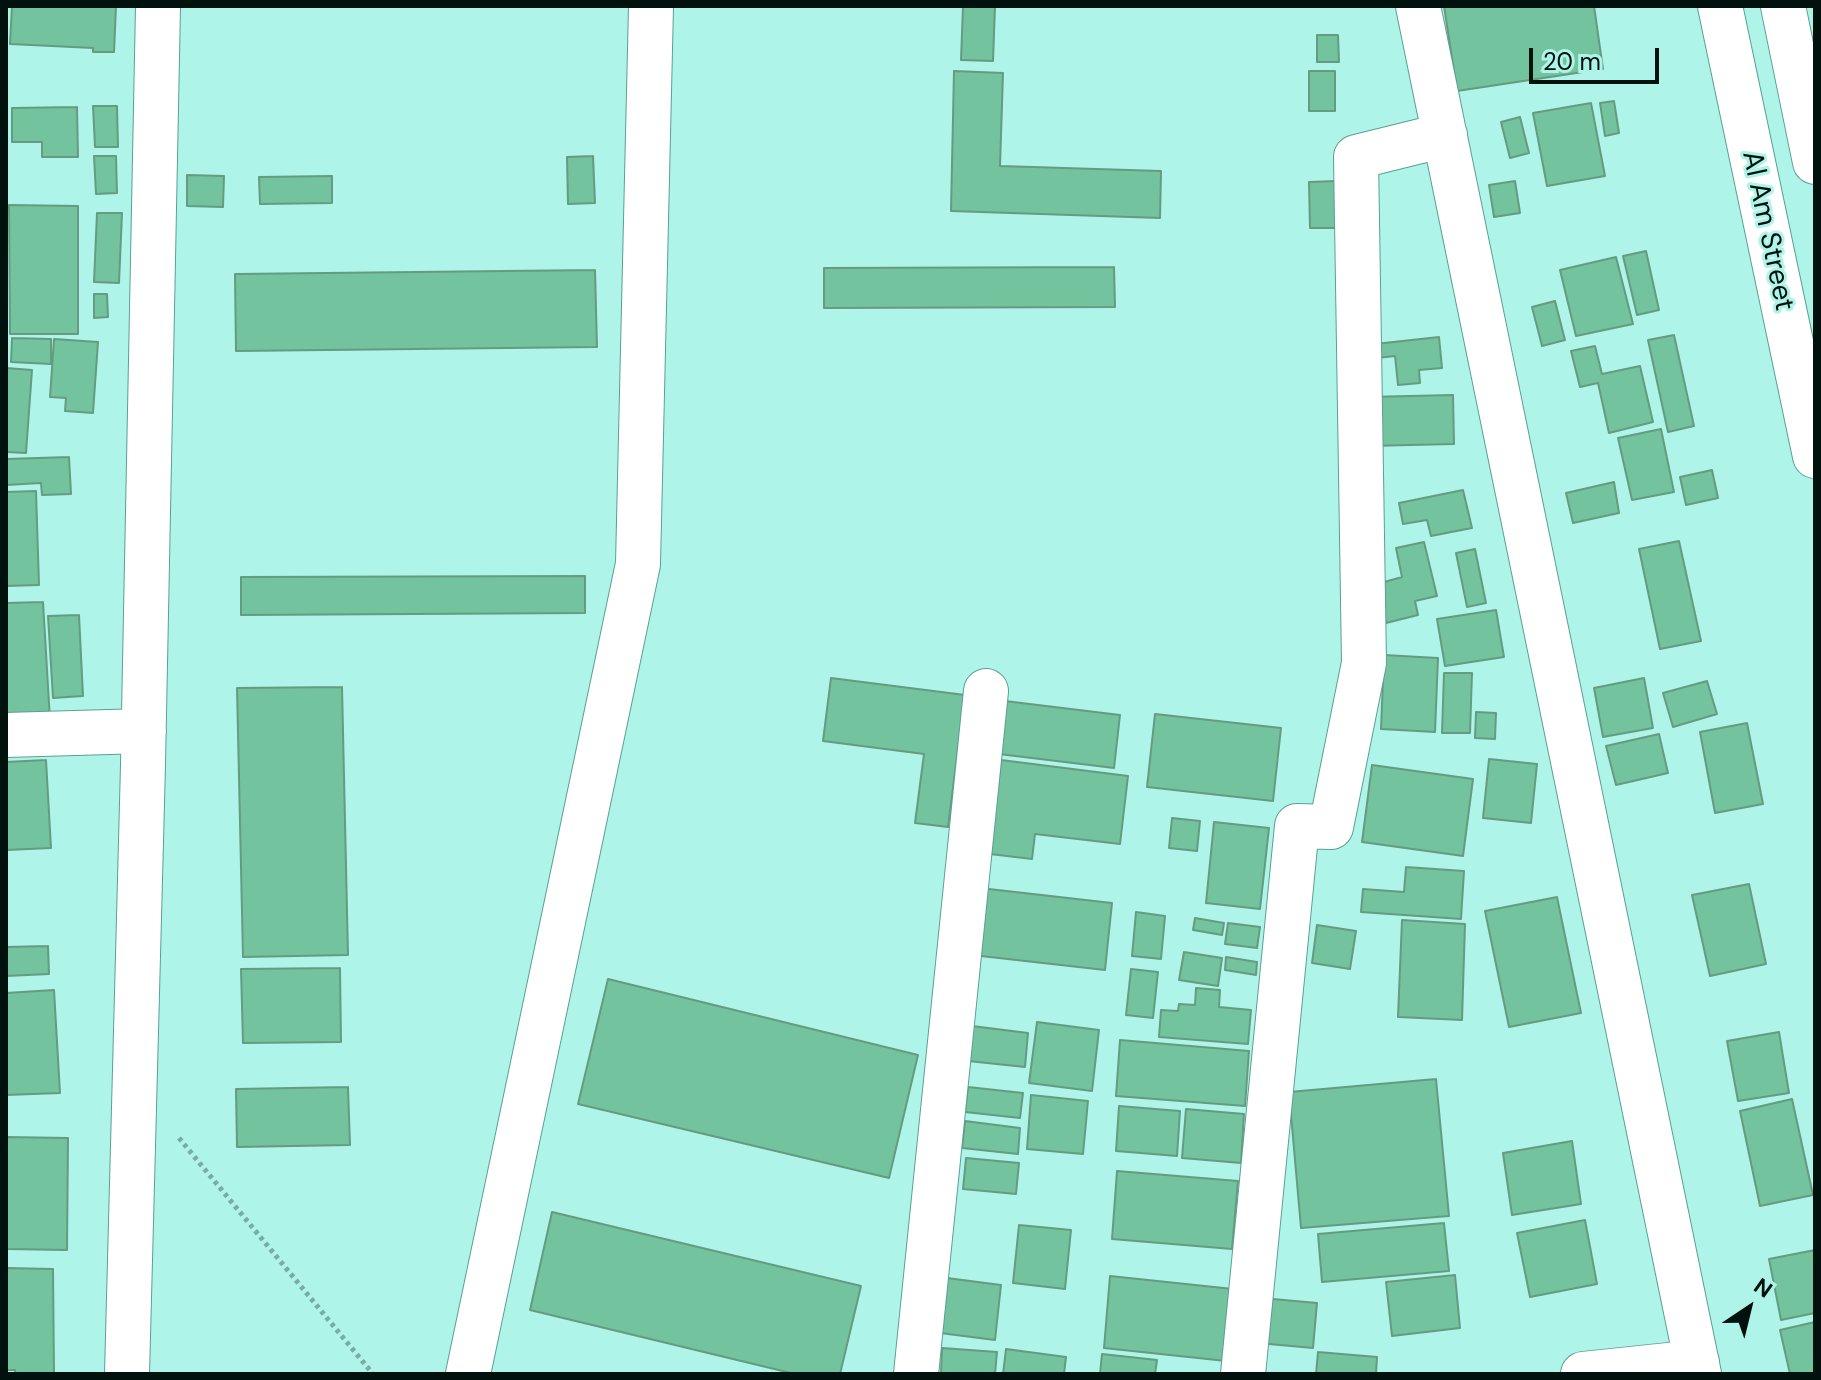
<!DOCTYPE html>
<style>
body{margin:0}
#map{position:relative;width:1821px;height:1380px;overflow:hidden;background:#aff4e8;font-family:"DM Sans",sans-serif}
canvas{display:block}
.frame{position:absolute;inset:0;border:8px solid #00110e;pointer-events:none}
.north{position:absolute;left:1709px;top:1268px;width:80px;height:80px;-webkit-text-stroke:6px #aff4e8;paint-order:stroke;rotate:35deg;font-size:22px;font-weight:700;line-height:32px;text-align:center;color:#00110e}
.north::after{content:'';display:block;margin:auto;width:28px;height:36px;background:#00110e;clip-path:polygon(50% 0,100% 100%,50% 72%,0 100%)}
.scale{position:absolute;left:1529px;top:48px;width:130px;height:36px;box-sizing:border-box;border:4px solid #00110e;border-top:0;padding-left:10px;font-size:24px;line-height:28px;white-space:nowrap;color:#00110e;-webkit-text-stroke:6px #aff4e8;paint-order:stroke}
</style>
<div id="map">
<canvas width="1821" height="1380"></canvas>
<div class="frame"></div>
<div class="north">N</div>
<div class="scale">20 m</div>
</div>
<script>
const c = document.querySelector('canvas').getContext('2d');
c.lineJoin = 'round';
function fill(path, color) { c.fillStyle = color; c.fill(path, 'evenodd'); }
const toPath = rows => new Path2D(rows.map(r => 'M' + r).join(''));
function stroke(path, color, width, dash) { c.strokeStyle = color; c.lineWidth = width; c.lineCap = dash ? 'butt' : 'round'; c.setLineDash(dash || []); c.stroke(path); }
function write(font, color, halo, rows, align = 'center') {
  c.font = font + ' "DM Sans",sans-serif'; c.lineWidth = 6; c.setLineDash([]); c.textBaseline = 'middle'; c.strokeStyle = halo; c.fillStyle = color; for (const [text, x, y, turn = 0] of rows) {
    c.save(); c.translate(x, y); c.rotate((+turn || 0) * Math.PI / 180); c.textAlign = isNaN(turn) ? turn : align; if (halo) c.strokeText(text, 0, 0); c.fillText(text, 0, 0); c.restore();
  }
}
const building = toPath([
 [12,6,116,6,114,52,93,52,93,48,10,44,12,6],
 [963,6,995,6,993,61,961,60,963,6],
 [1444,6,1594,6,1603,69,1457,91,1444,6],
 [1317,35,1338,35,1339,62,1317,62,1317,35],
 [954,71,1003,73,1000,166,1161,171,1160,218,951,211,954,71],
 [1309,71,1335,71,1335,111,1309,111,1309,71],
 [1614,101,1619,133,1605,136,1600,103,1614,101],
 [1591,103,1605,176,1547,186,1533,113,1591,103],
 [93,106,117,106,118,147,95,147,93,106],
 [77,107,78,157,42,157,42,142,12,142,12,108,77,107],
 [1520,117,1529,153,1510,158,1501,122,1520,117],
 [94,156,116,156,117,193,96,194,94,156],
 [593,156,595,203,568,204,567,157,593,156],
 [187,175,224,176,223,207,187,206,187,175],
 [332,176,332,203,260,204,259,177,332,176],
 [1337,181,1338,228,1310,228,1309,182,1337,181],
 [1515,181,1520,213,1494,217,1489,185,1515,181],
 [9,205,78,206,78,334,10,334,9,205],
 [97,213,122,213,119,283,94,282,97,213],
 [1646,251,1659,310,1637,315,1623,256,1646,251],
 [1616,257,1633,324,1576,336,1560,270,1616,257],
 [1114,267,1115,307,824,308,824,268,1114,267],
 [595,270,597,347,236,351,235,274,595,270],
 [94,294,107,294,108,317,94,318,94,294],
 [1555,301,1565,340,1542,346,1532,307,1555,301],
 [1674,335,1694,426,1668,432,1648,340,1674,335],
 [1439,337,1442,368,1419,370,1420,383,1398,385,1395,356,1368,359,1366,345,1439,337],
 [12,338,51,339,51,364,11,362,12,338],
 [54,339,98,342,93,413,65,411,66,398,50,397,54,339],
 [1595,346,1602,374,1640,366,1653,422,1609,433,1598,383,1580,387,1571,351,1595,346],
 [6,368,32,370,26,453,6,452,6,368],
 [1453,395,1454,444,1368,446,1367,397,1453,395],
 [1661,429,1674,492,1632,500,1618,438,1661,429],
 [69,457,71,494,42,495,41,483,6,485,6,459,69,457],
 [1712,470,1718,498,1686,505,1680,477,1712,470],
 [1614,482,1619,513,1573,523,1566,493,1614,482],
 [1463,490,1472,528,1431,536,1427,520,1403,524,1399,503,1463,490],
 [36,491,39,585,6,586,6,492,36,491],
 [1679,541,1701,641,1660,649,1639,549,1679,541],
 [1424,542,1437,596,1415,601,1418,615,1386,623,1377,584,1402,577,1396,548,1424,542],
 [1475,549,1486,603,1467,607,1456,553,1475,549],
 [585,576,585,613,241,615,241,577,585,576],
 [43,602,50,720,6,722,6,603,43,602],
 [1496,610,1504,657,1445,666,1437,619,1496,610],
 [79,615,83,696,53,698,48,616,79,615],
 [1384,655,1438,658,1435,732,1381,729,1384,655],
 [1444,673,1472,673,1470,733,1442,733,1444,673],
 [831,678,965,695,948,827,915,823,924,754,823,741,831,678],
 [1644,678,1653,728,1603,737,1594,688,1644,678],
 [1707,681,1717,714,1673,727,1663,693,1707,681],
 [342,687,348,955,243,957,237,688,342,687],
 [1005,701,1120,715,1114,768,999,754,1005,701],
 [1476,712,1496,713,1495,739,1475,738,1476,712],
 [1155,714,1281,728,1273,801,1147,787,1155,714],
 [1747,723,1763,804,1715,813,1700,732,1747,723],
 [1659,734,1668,773,1616,785,1606,746,1659,734],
 [1489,759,1537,764,1531,823,1483,818,1489,759],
 [46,760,51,848,7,850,6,762,46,760],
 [1001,760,1128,776,1120,844,1035,834,1032,859,990,854,1001,760],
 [1372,765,1473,779,1463,856,1362,842,1372,765],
 [1172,818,1200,821,1197,851,1169,848,1172,818],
 [1214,822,1269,828,1260,909,1206,903,1214,822],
 [1406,867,1464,871,1461,919,1361,912,1363,889,1404,892,1406,867],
 [1749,884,1766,964,1710,976,1692,895,1749,884],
 [980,888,1112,903,1105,970,972,955,980,888],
 [1557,897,1581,1013,1509,1027,1485,911,1557,897],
 [1136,912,1165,916,1161,959,1132,956,1136,912],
 [1195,918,1224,923,1222,935,1193,930,1195,918],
 [1402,920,1465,924,1462,1020,1398,1017,1402,920],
 [1228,923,1260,927,1257,948,1225,944,1228,923],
 [1317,925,1356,931,1350,969,1312,963,1317,925],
 [48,946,49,974,6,976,6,947,48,946],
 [1184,952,1222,958,1218,986,1179,980,1184,952],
 [1226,957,1257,962,1256,975,1225,970,1226,957],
 [340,968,341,1042,243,1043,241,969,340,968],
 [1131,969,1158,972,1153,1018,1126,1015,1131,969],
 [608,979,918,1055,889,1178,578,1104,608,979],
 [1196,988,1220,990,1219,1007,1251,1010,1248,1044,1159,1037,1161,1010,1178,1011,1179,1004,1195,1005,1196,988],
 [54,990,60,1093,6,1095,6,993,54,990],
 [1037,1022,1099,1030,1092,1091,1029,1083,1037,1022],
 [972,1026,1028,1033,1025,1067,968,1061,972,1026],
 [1779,1032,1789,1093,1738,1101,1727,1041,1779,1032],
 [1120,1040,1249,1051,1245,1106,1116,1096,1120,1040],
 [1436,1079,1449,1216,1301,1228,1289,1092,1436,1079],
 [348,1087,350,1145,237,1147,236,1089,348,1087],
 [968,1087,1023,1093,1020,1118,965,1112,968,1087],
 [1031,1095,1088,1101,1083,1154,1027,1149,1031,1095],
 [1792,1099,1813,1195,1760,1206,1740,1111,1792,1099],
 [1119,1106,1180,1111,1177,1156,1116,1151,1119,1106],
 [1186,1109,1244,1114,1241,1163,1182,1158,1186,1109],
 [965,1121,1020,1128,1018,1154,962,1148,965,1121],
 [6,1137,68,1138,67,1250,6,1249,6,1137],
 [1572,1141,1581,1204,1512,1215,1503,1153,1572,1141],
 [966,1158,1019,1163,1016,1194,963,1189,966,1158],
 [1117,1171,1238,1181,1232,1249,1112,1239,1117,1171],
 [552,1212,861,1286,840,1374,795,1374,530,1310,552,1212],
 [1585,1220,1597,1284,1530,1297,1517,1233,1585,1220],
 [1444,1223,1449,1271,1322,1282,1318,1234,1444,1223],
 [1019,1225,1071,1230,1065,1289,1013,1283,1019,1225],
 [1815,1250,1815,1313,1781,1320,1769,1259,1815,1250],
 [6,1268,53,1269,54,1374,15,1374,15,1370,6,1370,6,1268],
 [1455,1275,1460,1328,1392,1336,1386,1282,1455,1275],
 [1110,1276,1233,1289,1226,1361,1104,1348,1110,1276],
 [947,1278,1001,1285,995,1340,940,1333,947,1278],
 [1262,1298,1317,1303,1313,1348,1258,1343,1262,1298],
 [1815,1322,1815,1374,1790,1374,1780,1330,1815,1322],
 [942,1348,997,1352,995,1374,941,1374,942,1348],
 [1006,1349,1066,1357,1064,1374,1003,1374,1006,1349],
 [1318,1352,1377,1357,1376,1374,1316,1374,1318,1352],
 [1102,1354,1157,1360,1155,1374,1100,1374,1102,1354]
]);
const path = toPath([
 [179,1138,373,1374]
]);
const minor = toPath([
 [1418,6,1699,1374],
 [6,735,144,731],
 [127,1374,143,765,158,6],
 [468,1374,638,564,651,6],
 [916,1374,986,691],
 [1243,1374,1297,826,1331,827,1364,663,1356,157,1445,135],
 [1583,1374,1697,1362]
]);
const major = toPath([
 [1720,6,1815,456],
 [1783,6,1815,162]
]);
const streetNames = [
 ["Al Am Street",1767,231,78]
];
fill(building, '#73c39e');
stroke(building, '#659b81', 2);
stroke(minor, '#5c9f94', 46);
stroke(major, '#5c9f94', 46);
stroke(path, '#78ada4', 5, [4, 4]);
stroke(minor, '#fff', 44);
stroke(major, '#fff', 44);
write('28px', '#00110e', '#aff4e8', streetNames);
</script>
